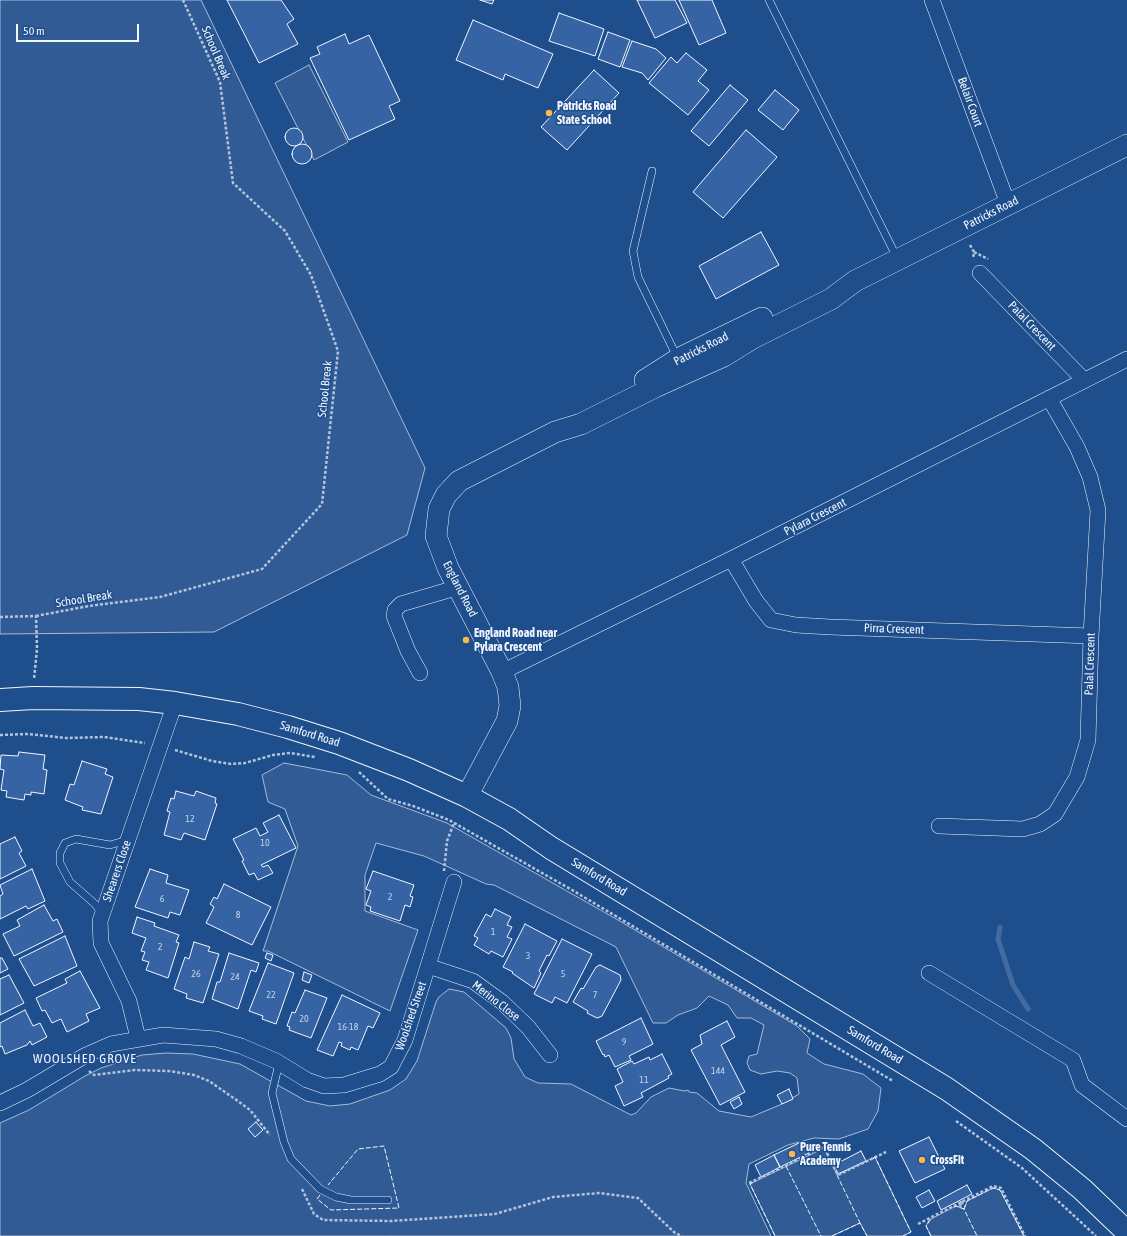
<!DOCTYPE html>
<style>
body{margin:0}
#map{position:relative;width:1127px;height:1236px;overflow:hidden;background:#1f4e8c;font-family:"Asap Condensed",sans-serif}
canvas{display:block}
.scale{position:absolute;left:16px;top:24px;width:123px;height:18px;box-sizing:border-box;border:2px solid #f2f6ff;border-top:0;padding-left:5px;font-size:12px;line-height:14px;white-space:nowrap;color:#f2f6ff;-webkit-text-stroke:3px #1f4e8c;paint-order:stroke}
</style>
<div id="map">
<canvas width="1127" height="1236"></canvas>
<div class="scale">50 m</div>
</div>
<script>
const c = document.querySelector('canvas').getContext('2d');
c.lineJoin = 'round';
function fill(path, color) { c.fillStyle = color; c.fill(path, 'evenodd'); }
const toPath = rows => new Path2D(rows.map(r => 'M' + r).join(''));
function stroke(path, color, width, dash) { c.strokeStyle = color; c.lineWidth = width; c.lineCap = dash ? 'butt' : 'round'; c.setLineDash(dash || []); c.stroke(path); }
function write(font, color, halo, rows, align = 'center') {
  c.font = font + ' "Asap Condensed",sans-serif'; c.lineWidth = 3; c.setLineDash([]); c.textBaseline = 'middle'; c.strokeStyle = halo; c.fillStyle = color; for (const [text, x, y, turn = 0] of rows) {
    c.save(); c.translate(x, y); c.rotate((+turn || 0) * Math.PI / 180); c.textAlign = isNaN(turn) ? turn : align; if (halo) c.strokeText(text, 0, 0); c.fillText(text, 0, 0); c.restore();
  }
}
const green = toPath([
 [0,0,201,0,425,468,407,535,214,632,0,634,0,0],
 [309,65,348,142,314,160,275,83,309,65],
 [284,763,347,775,371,795,447,823,618,920,797,1026,810,1039,807,1053,824,1064,863,1074,881,1088,878,1111,868,1129,839,1139,814,1138,788,1145,749,1164,746,1183,771,1236,0,1236,0,1123,29,1110,85,1076,101,1068,142,1055,166,1053,193,1054,240,1064,306,1101,330,1106,350,1104,390,1090,406,1079,417,1061,436,1002,439,997,449,989,464,992,506,1028,511,1038,514,1059,525,1077,538,1083,571,1084,631,1115,636,1113,651,1097,669,1088,685,1091,688,1090,689,1092,697,1093,719,1111,751,1117,782,1104,799,1094,797,1078,790,1073,777,1071,761,1074,750,1070,747,1063,749,1056,757,1054,764,1025,751,1018,737,1018,728,1005,709,996,697,1008,678,1015,666,1023,653,1023,616,947,494,885,486,884,424,856,376,843,365,875,365,911,418,930,390,1011,268,951,263,951,298,846,285,809,268,802,262,775,284,763],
 [824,1148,837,1175,875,1157,911,1232,903,1236,867,1236,860,1223,832,1236,775,1236,750,1184,824,1148],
 [993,1188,1000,1190,1024,1236,931,1236,926,1226,929,1220,956,1206,964,1209,967,1201,993,1188]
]);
const stream = toPath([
 [1000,927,998,939,1013,985,1028,1009]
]);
const building = toPath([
 [227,0,281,0,294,19,287,24,298,44,259,63,227,0],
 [480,0,494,0,492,4,480,0],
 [637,0,675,0,687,23,655,38,637,0],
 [679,0,712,0,726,33,699,45,679,0],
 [559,13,604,29,595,56,549,41,559,13],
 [473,20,553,54,538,88,505,74,503,80,456,60,473,20],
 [608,32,630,40,620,67,598,59,608,32],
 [345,34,349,44,369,35,400,101,389,106,395,119,349,140,310,58,320,54,317,47,345,34],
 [632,41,656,49,666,58,648,80,642,73,622,67,632,41],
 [686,53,707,70,698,81,709,90,688,115,649,83,671,57,677,63,686,53],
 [594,70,619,93,567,150,541,127,594,70],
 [730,85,748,100,709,146,691,131,730,85],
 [775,90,799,110,783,130,758,110,775,90],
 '285 137a9 9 0 1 1 18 0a9 9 0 1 1-18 0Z',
 [746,130,777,157,723,218,693,192,746,130],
 '292 154a10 10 0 1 1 20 0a10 10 0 1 1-20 0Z',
 [761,232,779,265,716,299,699,266,761,232],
 [19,752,45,755,43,769,47,770,44,794,31,792,31,795,25,794,24,800,6,797,7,791,1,790,4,770,0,769,1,755,18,756,19,752],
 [82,761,107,769,105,774,113,777,101,814,82,810,83,807,65,800,70,784,74,785,82,761],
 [176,791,194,796,196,791,216,798,215,803,217,804,205,840,184,833,181,840,164,835,170,812,167,811,171,798,174,799,176,791],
 [279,815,296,848,261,865,263,867,268,865,273,873,258,880,254,873,249,875,242,861,244,860,233,839,256,828,260,836,268,832,263,823,279,815],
 [15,837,22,851,19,853,26,866,0,879,0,844,15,837],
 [32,869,45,901,28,909,26,906,0,919,0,896,3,894,0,885,32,869],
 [150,869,168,875,166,883,189,890,180,915,170,912,168,918,135,907,150,869],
 [373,871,414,885,410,896,413,897,410,907,405,905,400,921,370,911,371,907,366,905,371,891,366,889,373,871],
 [224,884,271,907,252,945,206,923,214,907,210,904,214,897,217,899,224,884],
 [44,905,53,921,57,919,63,932,14,956,3,934,20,926,17,920,44,905],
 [495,909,511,917,507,925,512,927,507,937,512,939,503,957,491,951,489,954,474,945,478,938,474,936,486,914,491,917,495,909],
 [137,917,155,923,154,926,179,935,176,942,179,943,168,978,146,970,149,962,142,960,145,952,141,951,146,938,132,933,137,917],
 [525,924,557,941,549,956,547,955,539,971,541,973,534,988,512,973,513,972,503,967,525,924],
 [65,936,77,966,34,986,19,959,65,936],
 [562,939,592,954,567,1003,555,997,552,1003,534,994,562,939],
 [194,942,210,947,208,951,219,954,203,1003,186,998,187,994,174,989,185,957,189,959,194,942],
 [229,953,259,963,256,972,251,970,238,1009,212,999,217,982,220,982,229,953],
 [267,953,273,955,271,961,265,958,267,953],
 [0,958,2,958,8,969,0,973,0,958],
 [268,963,294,973,276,1024,262,1019,263,1016,249,1011,268,963],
 [600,965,620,975,621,980,602,1016,597,1018,587,1013,588,1011,573,1002,581,988,583,989,596,967,600,965],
 [80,971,100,1008,86,1014,89,1021,67,1032,61,1019,52,1023,45,1010,42,1011,36,998,67,983,65,979,80,971],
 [304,972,312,975,309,983,302,980,304,972],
 [9,975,24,1003,0,1015,0,979,9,975],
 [305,990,327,998,311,1038,289,1030,290,1027,287,1026,292,1012,295,1013,305,990],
 [342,995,380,1013,373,1028,368,1026,358,1050,351,1047,350,1050,341,1046,342,1043,339,1042,333,1056,317,1050,342,995],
 [25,1010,33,1026,40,1023,47,1037,32,1045,30,1041,27,1045,5,1054,2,1046,0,1047,0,1023,25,1010],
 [641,1018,653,1044,629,1056,631,1060,615,1067,609,1055,605,1057,604,1054,603,1055,596,1041,641,1018],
 [727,1021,735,1037,721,1045,745,1092,720,1105,691,1050,702,1044,700,1035,727,1021],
 [662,1054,672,1074,668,1076,669,1078,641,1093,643,1097,624,1106,615,1086,623,1082,617,1069,632,1061,634,1064,649,1057,650,1060,662,1054],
 [789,1089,793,1099,782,1104,777,1095,789,1089],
 [739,1097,742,1104,734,1109,730,1102,739,1097],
 [256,1122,263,1130,255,1137,248,1129,256,1122],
 [929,1137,945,1169,915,1183,899,1151,929,1137],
 [803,1141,809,1153,780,1167,774,1155,803,1141],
 [861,1151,866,1161,838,1174,834,1165,861,1151],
 [774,1155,780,1167,761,1177,755,1165,774,1155],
 [967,1185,972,1194,941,1210,937,1201,967,1185],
 [929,1190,935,1201,922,1208,916,1197,929,1190]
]);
const path = toPath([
 [970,245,974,252,973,259],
 [974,252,988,259],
 [36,616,89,606,160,597,262,569,322,504,338,351,311,275,285,231,233,183,220,82,183,0],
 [0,617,36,616,37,649,34,679],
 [0,735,28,734,66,738,104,737,145,743],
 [175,750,212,761,231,764,245,763,273,755,290,753,315,757],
 [359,772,388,799,413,806,449,820,572,890,893,1081],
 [444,871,447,841,454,823],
 [89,1071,94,1075,135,1070,169,1071,194,1075,209,1081,235,1099,250,1110,270,1135],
 [956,1121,1022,1168,1096,1236],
 [749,1183,824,1147,838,1175,886,1152],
 [302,1189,314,1214,323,1220,391,1221,495,1214,553,1197,599,1193,638,1198,675,1233,682,1236],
 [960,1207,961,1202,965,1205],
 [918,1224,993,1186,1001,1188,1025,1236]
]);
const lane = toPath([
 [769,0,897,258],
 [652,171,633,251,638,277,677,357],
 [102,914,95,904,70,882,60,863,60,853,65,843,76,839,110,845,127,840],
 [279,1063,272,1093,284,1142,291,1159,320,1189,336,1197,351,1200,388,1200]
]);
const street = toPath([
 [932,0,1008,204],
 [980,273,1084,380],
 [731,559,756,601,771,620,796,625,830,627,1091,636],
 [502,672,731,559,1127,359],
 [420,673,408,651,394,616,395,610,401,604,459,587],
 [939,826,1023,829,1040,824,1055,814,1077,777,1088,740,1091,636,1098,510,1090,477,1077,447,1049,398],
 [428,966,473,981,502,1002,528,1027,550,1055],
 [929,973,1073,1060,1082,1085,1127,1119],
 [138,1038,129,1001,101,943,100,921,175,703],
 [0,1103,27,1090,86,1055,111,1044,163,1035,216,1039,241,1046,276,1061,307,1080,324,1086,344,1085,380,1074,391,1067,405,1040,454,882]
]);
const secondary = toPath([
 [645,380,678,359,762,318],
 [467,796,507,721,510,706,508,687,502,672,448,568,436,536,439,509,446,495,459,481,555,432,581,424,655,387,724,356,753,338,831,299,855,281,1127,145]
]);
const primary = toPath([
 [0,700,33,698,139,699,175,703,238,714,288,727,339,743,409,770,467,796,509,819,551,848,947,1089,1033,1149,1082,1189,1127,1232]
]);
const fence = toPath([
 [873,1159,875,1157,911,1232,903,1236],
 [786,1166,821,1236],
 [837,1175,860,1223],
 [753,1182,750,1184,775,1236],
 [320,1195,317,1199,331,1210,399,1208,384,1146,358,1149,328,1185],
 [954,1207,956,1206,964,1209,977,1236],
 [964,1209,967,1201,993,1188,1000,1190,1024,1236],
 [832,1236,860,1223,867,1236],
 [931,1236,926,1226,931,1219]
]);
const markers = [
 [549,113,4,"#ffb74d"],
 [466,640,4,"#ffb74d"],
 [792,1154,4,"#ffb74d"],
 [922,1160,4,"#ffb74d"]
];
const numberNames = [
 ["12",190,819],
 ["10",265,843],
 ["2",390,897],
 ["6",162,899],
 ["8",238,915],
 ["1",493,932],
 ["2",160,947],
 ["3",528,956],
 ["26",196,974],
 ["5",563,974],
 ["24",235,977],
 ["22",271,995],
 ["7",595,995],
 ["20",304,1019],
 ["16-18",348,1027],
 ["9",624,1042],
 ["144",718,1071],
 ["11",644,1080]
];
const streetNames = [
 ["School Break",216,53,67],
 ["Belair Court",970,102,70],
 ["Patricks Road",991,213,-27],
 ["Palal Crescent",1032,326,46],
 ["Patricks Road",701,349,-27],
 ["School Break",325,389,-84],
 ["Pylara Crescent",815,517,-27],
 ["England Road",460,589,63],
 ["School Break",84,599,-9],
 ["Pirra Crescent",894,629,2],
 ["Palal Crescent",1090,664,-88],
 ["Samford Road",310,734,17],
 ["Shearers Close",117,871,-71],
 ["Samford Road",599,877,31],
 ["Merino Close",496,1001,38],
 ["Woolshed Street",411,1016,-71],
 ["Samford Road",875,1045,31]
];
const poiNames = [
 ["Patricks Road",557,106],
 ["State School",557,120],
 ["England Road near",474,633],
 ["Pylara Crescent",474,647],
 ["Pure Tennis",800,1147],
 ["Academy",800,1161],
 ["CrossFit",930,1160]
];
const neighbourhoodNames = [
 ["WOOLSHED GROVE",85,1059]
];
fill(green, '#305b95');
stroke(green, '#a8bbd7', 1);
stroke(stream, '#446ba0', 5);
fill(building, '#3563a3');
stroke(building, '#f2f6ff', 1);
stroke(lane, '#f2f6ff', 8);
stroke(street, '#f2f6ff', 16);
stroke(secondary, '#f2f6ff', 22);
stroke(primary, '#f2f6ff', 24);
stroke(path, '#b3c4dc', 2.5, [3, 2]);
stroke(lane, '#1f4e8c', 7);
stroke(street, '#1f4e8c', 15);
stroke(secondary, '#1f4e8c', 21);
stroke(primary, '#1f4e8c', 22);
stroke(fence, '#f2f6ff', 1, [5, 2]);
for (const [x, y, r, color] of markers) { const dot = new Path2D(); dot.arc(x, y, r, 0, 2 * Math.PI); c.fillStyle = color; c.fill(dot); stroke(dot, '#1f4e8c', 1.5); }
write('10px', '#c3d1e8', null, numberNames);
write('12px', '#f2f6ff', '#1f4e8c', streetNames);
write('bold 12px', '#f2f6ff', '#1f4e8c', poiNames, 'left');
c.letterSpacing = '1px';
write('13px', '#f2f6ff', '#1f4e8c', neighbourhoodNames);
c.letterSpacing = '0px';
</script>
